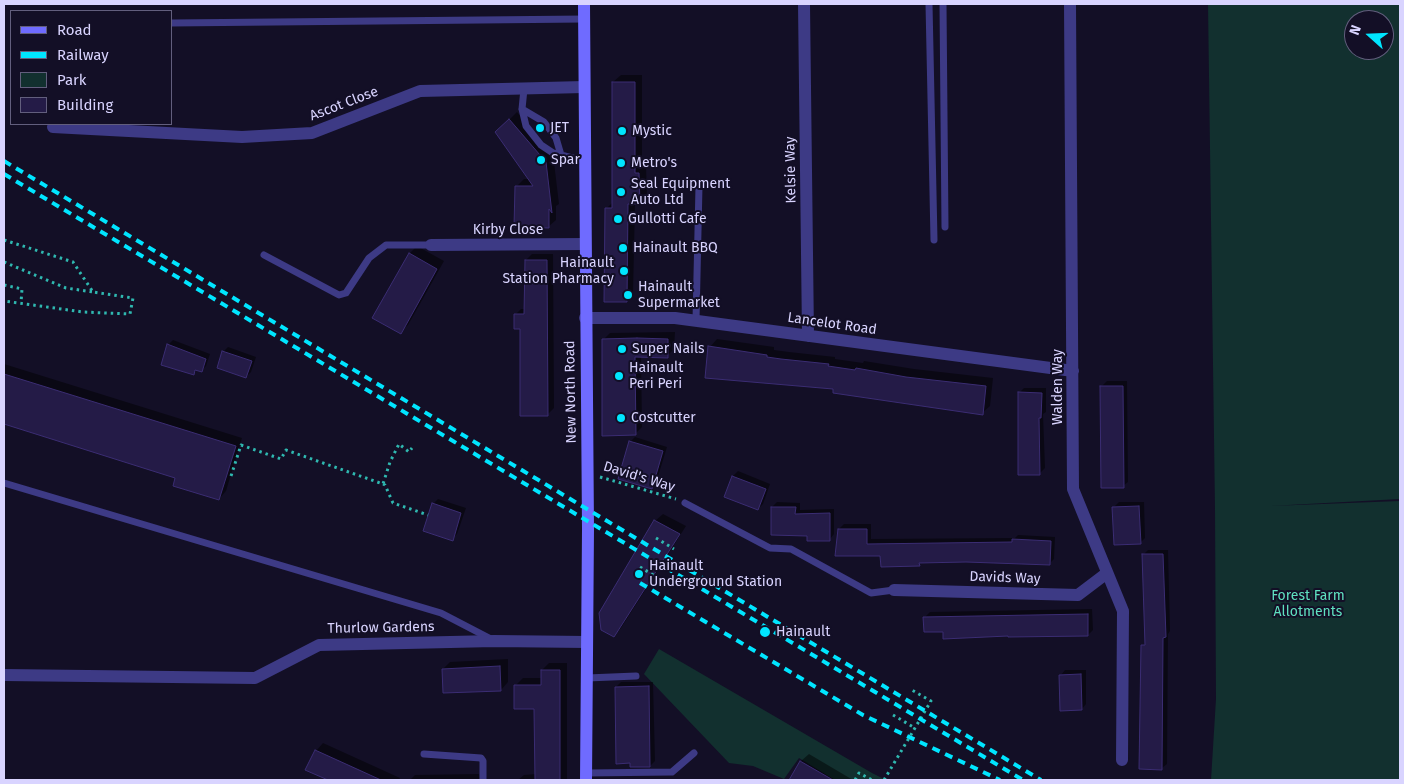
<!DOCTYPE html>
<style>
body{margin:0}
#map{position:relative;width:1404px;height:784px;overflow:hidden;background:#130f26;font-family:"Fira Sans",sans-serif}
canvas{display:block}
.frame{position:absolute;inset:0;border:5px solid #d9d4ff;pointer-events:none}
.legend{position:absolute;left:10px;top:10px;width:162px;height:115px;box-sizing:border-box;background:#130f26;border:1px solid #625e7d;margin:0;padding:6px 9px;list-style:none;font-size:15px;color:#d9d4ff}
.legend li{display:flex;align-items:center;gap:10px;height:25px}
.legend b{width:25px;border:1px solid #625e7d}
.north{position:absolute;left:1344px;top:10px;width:50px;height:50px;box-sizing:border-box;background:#130f26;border:1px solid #625e7d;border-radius:50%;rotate:290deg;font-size:14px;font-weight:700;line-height:20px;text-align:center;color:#d9d4ff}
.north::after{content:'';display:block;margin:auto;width:18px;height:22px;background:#00e5ff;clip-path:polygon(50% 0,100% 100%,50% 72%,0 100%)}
</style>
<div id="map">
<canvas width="1404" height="784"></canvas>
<div class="frame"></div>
<ul class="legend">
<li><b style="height:6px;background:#6f6bff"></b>Road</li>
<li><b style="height:6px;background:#00e5ff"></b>Railway</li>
<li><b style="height:14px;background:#12302f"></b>Park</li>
<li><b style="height:14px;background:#241b47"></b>Building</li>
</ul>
<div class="north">N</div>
</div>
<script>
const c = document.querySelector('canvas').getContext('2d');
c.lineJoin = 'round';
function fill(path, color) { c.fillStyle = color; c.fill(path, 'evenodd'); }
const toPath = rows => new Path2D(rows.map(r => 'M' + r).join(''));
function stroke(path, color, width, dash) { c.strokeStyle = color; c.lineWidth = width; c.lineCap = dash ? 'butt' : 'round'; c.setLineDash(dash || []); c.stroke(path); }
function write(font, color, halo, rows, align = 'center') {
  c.font = font + ' "Fira Sans",sans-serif'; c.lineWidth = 4; c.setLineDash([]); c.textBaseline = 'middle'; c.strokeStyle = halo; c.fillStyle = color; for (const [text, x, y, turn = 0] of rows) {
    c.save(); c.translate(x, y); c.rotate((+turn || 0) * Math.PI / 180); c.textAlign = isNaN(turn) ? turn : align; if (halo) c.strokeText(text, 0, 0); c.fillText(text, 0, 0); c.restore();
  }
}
const green = toPath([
 [1208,4,1400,4,1400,499,1270,506,1400,501,1400,780,1211,780,1216,699,1215,509],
 [1354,20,1384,20,1384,50,1354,50],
 [659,649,872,773,886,780,835,780,799,758,784,779,753,766,729,763,644,674]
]);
const shadow = toPath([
 [621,75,642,75,642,166,646,166,647,196,640,203,635,203,633,294,626,301,606,209,613,202,613,82],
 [517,112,553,154,559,204,556,206,556,220,548,227,517,186,524,179,529,179,504,125],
 [417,246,444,261,408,325,400,332,410,253],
 [532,254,553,254,554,408,547,415,515,315,521,309,525,309,526,260],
 [675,332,674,349,667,356,641,356,642,427,635,434,603,340,610,333],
 [717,339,774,347,774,350,789,352,835,357,835,359,863,363,864,361,914,369,993,378,990,406,982,413,835,388,710,347],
 [173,340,210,354,206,366,201,371,197,370,193,374,168,345],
 [228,347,256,357,251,372,246,377,223,352],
 [4,364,242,438,226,491,219,499,177,477,4,423],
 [1107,381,1127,381,1128,482,1123,486,1102,386],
 [1024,388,1046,388,1046,412,1043,414,1045,468,1040,473,1019,393],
 [635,437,667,447,656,483,651,487,630,442],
 [738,471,770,484,763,504,758,509,726,496,733,476],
 [438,499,466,508,457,534,452,539,433,504],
 [777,502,800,503,800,510,834,509,834,534,830,539,772,507],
 [1119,502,1144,502,1145,538,1140,543,1114,507],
 [663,514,686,526,621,628,614,635,655,521],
 [844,524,871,524,871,539,1015,538,1018,535,1055,537,1054,559,1049,564,966,560,922,561,919,565,882,555,839,529],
 [1148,550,1168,550,1170,631,1168,634,1167,764,1162,768,1143,646,1146,642,1143,555],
 [1092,609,1093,630,1088,635,944,630,925,617,930,612],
 [508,659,508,682,501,690,443,669,450,662],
 [549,663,567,663,567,780,518,780,524,775,536,774,535,708,515,686,523,678,542,678,542,670],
 [1065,670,1086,670,1086,704,1082,709,1061,675],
 [621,682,653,682,655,761,650,766,616,687],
 [323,743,400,778,399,780,331,780,307,769,316,751],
 [809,754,853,780,790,780,801,761],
 [479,774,480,780,410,780,415,775]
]);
const building = toPath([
 [612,82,635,82,635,173,639,173,640,204,628,204,627,302,604,302,605,208,612,208,612,82],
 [509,119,546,162,552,213,549,209,549,228,514,227,515,186,533,186,495,132,509,119],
 [409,253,437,269,401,334,372,318,409,253],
 [525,260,547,260,548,416,520,416,520,329,514,329,514,314,524,314,525,260],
 [637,338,668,339,668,358,635,357,636,435,602,436,602,339,637,338],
 [167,344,206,359,202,372,195,370,194,375,161,365,167,344],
 [708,346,767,355,767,357,781,359,829,364,828,366,855,370,856,368,906,377,986,386,983,415,833,393,833,389,705,378,708,346],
 [222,351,252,361,246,378,217,368,222,351],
 [4,374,236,446,219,500,173,486,175,478,4,424,4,374],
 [1100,386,1123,386,1124,488,1101,488,1100,386],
 [1018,392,1042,393,1041,418,1039,418,1040,475,1018,475,1018,392],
 [629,441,663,451,652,489,618,479,629,441],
 [732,476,766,489,758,510,724,497,732,476],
 [432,503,461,513,453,541,423,531,432,503],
 [1139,506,1141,544,1114,545,1112,507,1139,506],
 [771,507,796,507,795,514,830,513,830,541,807,541,807,536,771,535,771,507],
 [654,520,680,534,614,637,601,630,599,613,654,520],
 [838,529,867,529,867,544,1012,542,1012,539,1051,541,1050,565,966,562,919,563,920,566,881,567,880,556,835,556,838,529],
 [1142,554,1163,554,1166,637,1163,638,1162,770,1139,769,1141,645,1145,645,1142,554],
 [1088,614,1088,636,1008,637,1008,636,943,639,943,632,924,632,923,617,1088,614],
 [500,666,501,691,443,693,442,669,500,666],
 [541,670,560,670,560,780,535,780,534,709,514,709,514,685,541,685,541,670],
 [1081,674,1082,710,1060,711,1059,675,1081,674],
 [649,686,650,767,630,767,630,763,616,764,615,687,649,686],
 [315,750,381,780,328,780,305,770,315,750],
 [800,761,833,780,789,780,800,761]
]);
const path = toPath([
 [4,240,73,262,93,292,133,298,130,314,83,312,4,301],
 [4,262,66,288,93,292],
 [4,285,22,289,21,303],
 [231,476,241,445,281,459,286,450,383,484,390,462,399,444,409,452,412,448],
 [600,477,676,499],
 [383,484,385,485,393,503,428,515],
 [656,538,674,549],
 [640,567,655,576],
 [893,715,915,728],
 [855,780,859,773,872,780],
 [884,780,931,701,910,689]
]);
const lane = toPath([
 [929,4,934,240],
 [943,4,945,227],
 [171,23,584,19],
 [524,89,522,109,526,126,541,145,553,153,584,161],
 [522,109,544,122,556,138,561,155],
 [264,255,339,295,346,293,369,258,386,245,431,245],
 [696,320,699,186],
 [4,483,441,613,491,639],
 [685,503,770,548,791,549,871,593,894,590],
 [587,678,636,676],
 [424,754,481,758,483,761,483,780],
 [586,773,672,772,694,753]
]);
const street = toPath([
 [804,4,808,336],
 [1070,4,1073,489,1123,611,1122,760],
 [53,127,242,137,312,133,420,91,584,87],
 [431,245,585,244],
 [585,318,675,318,1073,371],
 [894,590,1078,595,1107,573],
 [4,675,255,678,319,645,494,641,587,642]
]);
const secondary = toPath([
 [584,4,588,529,586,780]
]);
const rail = toPath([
 [4,161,1041,780],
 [4,174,1023,780],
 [640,583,863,715,1000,780]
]);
const markers = [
 [540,128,5,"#00e5ff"],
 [622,131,5,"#00e5ff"],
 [541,160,5,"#00e5ff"],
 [621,163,5,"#00e5ff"],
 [621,192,5,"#00e5ff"],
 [618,219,5,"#00e5ff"],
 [623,248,5,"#00e5ff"],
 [624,271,5,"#00e5ff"],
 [628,295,5,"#00e5ff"],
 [622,349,5,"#00e5ff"],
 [619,376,5,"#00e5ff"],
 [621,418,5,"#00e5ff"],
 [639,574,5,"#00e5ff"],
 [765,632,6,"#00e5ff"]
];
const streetNames = [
 ["Ascot Close",344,104,-21],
 ["Kelsie Way",791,170,-91],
 ["Kirby Close",508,230],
 ["Lancelot Road",832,324,8],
 ["Walden Way",1058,387,-90],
 ["New North Road",571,392,-91],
 ["David's Way",639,477,17],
 ["Davids Way",1005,578,2],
 ["Thurlow Gardens",381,628,-1]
];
const poiNames = [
 ["JET",550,128],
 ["Mystic",632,131],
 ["Spar",551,160],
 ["Metro's",631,163],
 ["Seal Equipment",631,184],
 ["Auto Ltd",631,200],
 ["Gullotti Cafe",628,219],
 ["Hainault BBQ",633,248],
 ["Hainault",614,263,"right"],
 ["Station Pharmacy",614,279,"right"],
 ["Hainault",638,287],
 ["Supermarket",638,303],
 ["Super Nails",632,349],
 ["Hainault",629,368],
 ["Peri Peri",629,384],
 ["Costcutter",631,418],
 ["Hainault",649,566],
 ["Underground Station",649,582],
 ["Hainault",776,632]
];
const parkNames = [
 ["Forest Farm",1308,596],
 ["Allotments",1308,612]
];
fill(green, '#12302f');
fill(shadow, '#0007');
fill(building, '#241b47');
stroke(building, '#3b2d73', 1);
stroke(path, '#2fb8b0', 3, [2.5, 4]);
stroke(lane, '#3d3a85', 7);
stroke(street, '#3d3a85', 12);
stroke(secondary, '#6f6bff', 12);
stroke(rail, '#00e5ff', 4, [8, 6]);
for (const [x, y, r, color] of markers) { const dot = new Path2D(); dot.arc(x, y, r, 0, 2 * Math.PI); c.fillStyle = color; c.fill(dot); stroke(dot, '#130f26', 2); }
write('14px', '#d9d4ff', '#130f26', streetNames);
write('14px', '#d9d4ff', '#130f26', poiNames, 'left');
write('14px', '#5fe0c0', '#130f26', parkNames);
</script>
